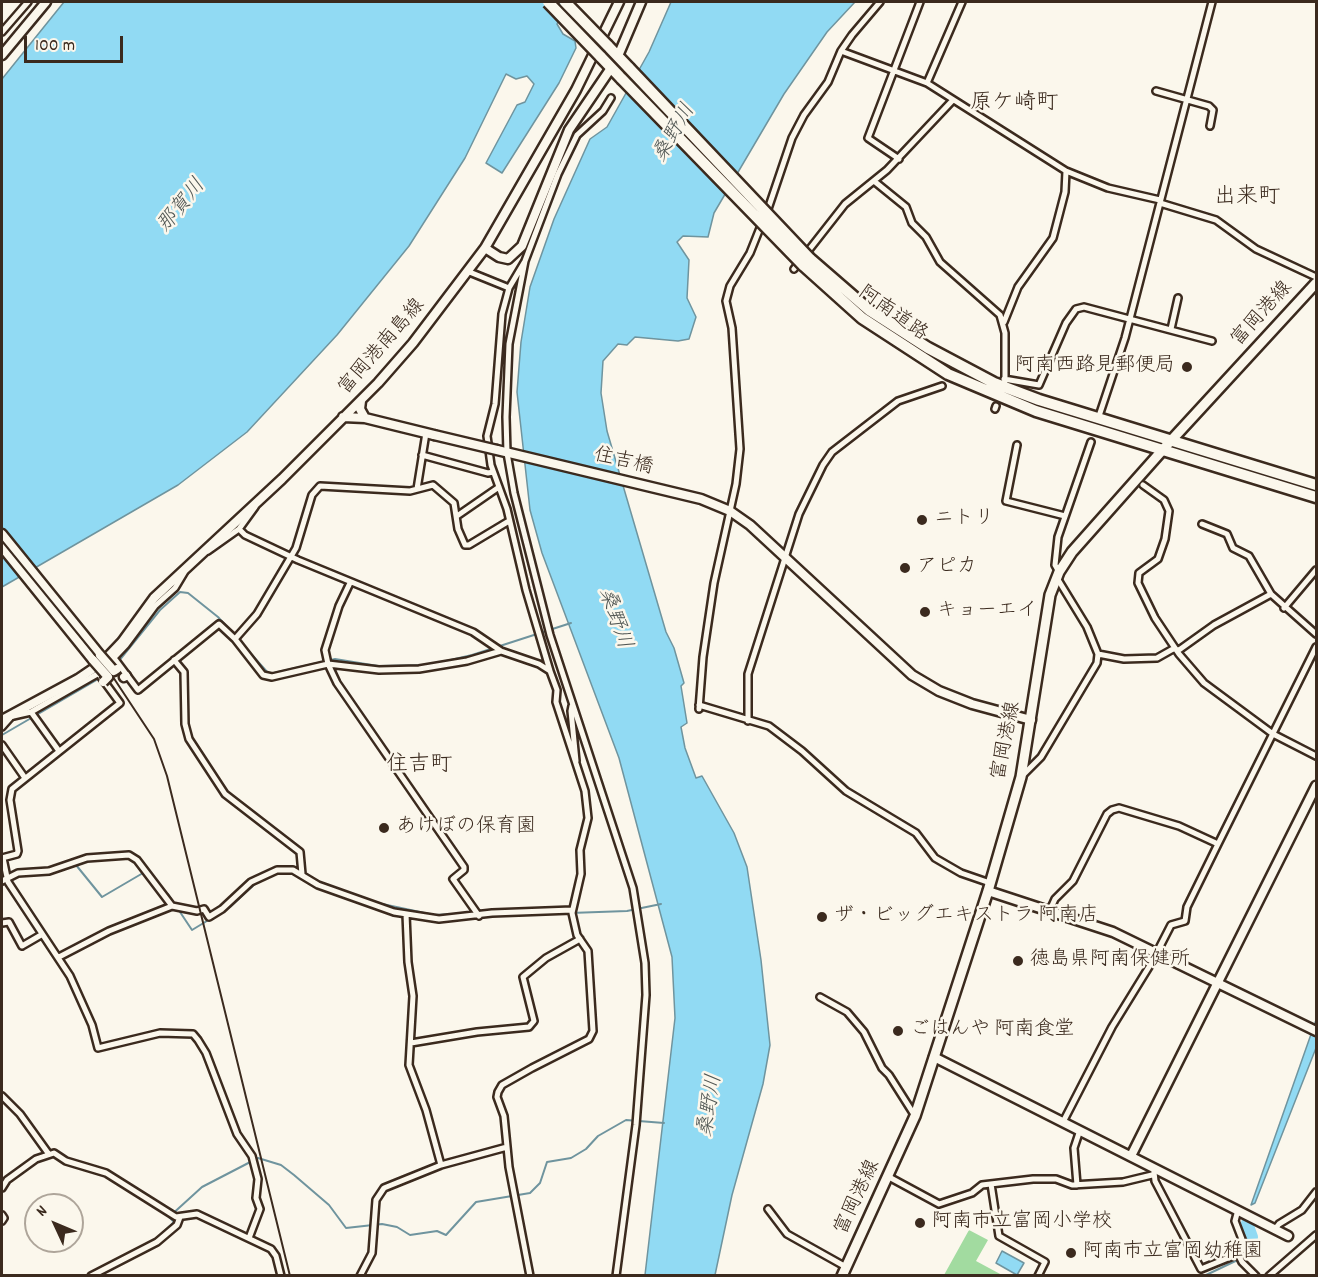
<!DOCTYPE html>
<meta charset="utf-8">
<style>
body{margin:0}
#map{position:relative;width:1318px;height:1277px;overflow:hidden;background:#fbf7ec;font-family:Dekko,sans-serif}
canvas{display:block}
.frame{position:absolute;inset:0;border:3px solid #3b2a1e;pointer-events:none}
.north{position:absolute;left:24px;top:1193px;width:60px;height:60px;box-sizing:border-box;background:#fbf7ec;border:2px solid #aea59a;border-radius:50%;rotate:314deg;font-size:16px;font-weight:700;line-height:24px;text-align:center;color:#3b2a1e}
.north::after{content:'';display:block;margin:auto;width:21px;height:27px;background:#3b2a1e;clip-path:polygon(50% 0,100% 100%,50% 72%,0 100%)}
.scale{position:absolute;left:24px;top:36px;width:99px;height:27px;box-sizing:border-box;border:3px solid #3b2a1e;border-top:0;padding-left:8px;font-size:18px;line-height:21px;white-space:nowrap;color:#3b2a1e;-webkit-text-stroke:4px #fbf7ec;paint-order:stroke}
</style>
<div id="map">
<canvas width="1318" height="1277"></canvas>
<div class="frame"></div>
<div class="north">N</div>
<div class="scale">100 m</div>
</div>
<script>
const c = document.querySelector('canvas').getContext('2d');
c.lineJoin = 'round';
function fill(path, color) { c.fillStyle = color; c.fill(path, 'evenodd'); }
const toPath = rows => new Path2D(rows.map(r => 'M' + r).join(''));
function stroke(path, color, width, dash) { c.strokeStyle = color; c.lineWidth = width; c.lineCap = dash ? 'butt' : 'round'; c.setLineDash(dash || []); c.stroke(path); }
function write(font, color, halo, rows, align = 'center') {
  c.font = font + ' Dekko,"Klee One",sans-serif'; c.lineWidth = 5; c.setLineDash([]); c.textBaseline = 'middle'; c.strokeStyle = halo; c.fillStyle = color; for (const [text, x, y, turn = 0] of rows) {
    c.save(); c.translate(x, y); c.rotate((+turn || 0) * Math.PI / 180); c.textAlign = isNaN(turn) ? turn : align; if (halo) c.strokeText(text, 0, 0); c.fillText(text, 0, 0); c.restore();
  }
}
const green = toPath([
 [969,1230,988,1240,976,1261,1002,1275,944,1275]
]);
const water = toPath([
 [64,2,567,2,557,24,563,34,575,41,576,48,559,83,502,173,486,163,517,105,525,102,534,84,527,76,516,79,506,74,465,158,409,246,337,335,247,432,178,485,2,587,2,79,64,2],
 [671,2,855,2,827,32,784,94,714,213,708,237,683,236,677,242,689,260,687,298,696,317,689,339,678,341,635,337,627,345,618,344,603,361,601,393,607,431,666,632,674,648,684,683,681,686,687,723,681,727,685,748,696,778,702,776,734,833,747,867,761,960,770,1045,763,1084,732,1195,715,1275,645,1275,675,1018,672,957,619,758,542,553,530,510,517,392,521,342,530,287,554,219,590,139,607,127,649,52,671,2],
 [1316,1020,1316,1048,1255,1203,1251,1205,1316,1020],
 [1002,1251,1024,1263,1017,1275,996,1263,1002,1251]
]);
const stream = toPath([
 [118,662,160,610,180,592,188,593,218,617,269,674,335,659,378,666,429,665,472,655,571,623],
 [2,735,100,678],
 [53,872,76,865,102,897,143,873,159,894,168,894,192,930,230,907,257,882],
 [302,872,325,885],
 [273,874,297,874],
 [373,902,434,915,474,913],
 [485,916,627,911,661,904],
 [154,1241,174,1222,169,1217,202,1187,258,1158,281,1165,294,1175,329,1205,346,1228,382,1224,397,1227,410,1235,437,1231,446,1235,476,1202,530,1193,540,1183,547,1162,571,1158,586,1149,598,1136,626,1120,664,1123],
 [99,1276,128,1260],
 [1204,1276,1246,1256,1251,1246]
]);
const river = toPath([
 [1247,1223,1252,1237,1251,1246]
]);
const streetTunnel = toPath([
 [611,98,613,91]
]);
const street = toPath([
 [2,32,28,2],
 [841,51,927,83,1066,171,1108,188,1160,200],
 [927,83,962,2],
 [1156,91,1209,106,1213,110,1210,126],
 [899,159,868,138,920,2],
 [874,181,906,207,912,223,926,237,940,262,1000,315,1005,333,1005,381],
 [1160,203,1216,220,1256,249,1316,277],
 [767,212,792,138,804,115,828,82,841,51,852,35,880,2],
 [525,261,509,344,506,417,507,453,514,493,550,635,633,888,645,963,646,995,636,1125,616,1276],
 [794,269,845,204,887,170,952,101],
 [467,271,509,288],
 [1004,322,1018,287,1053,238,1065,192,1066,171],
 [1171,329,1178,298],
 [1004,379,1039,385,1066,323,1076,309,1084,307,1212,341],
 [995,409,996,406],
 [1098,419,1125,338,1212,2],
 [1017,445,1006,501,1065,516],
 [422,455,488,473,493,472],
 [1143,485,1164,500,1169,511,1165,539,1158,559,1139,573,1138,583,1155,618,1179,654,1204,683,1273,734,1316,756],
 [417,489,426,433],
 [457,516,499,487],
 [1202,524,1227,534,1233,548,1249,556,1271,594],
 [239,529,245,535,298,560,473,632,501,651,539,664,550,671,557,690,556,702,585,791,588,818,580,850,581,874,572,913,577,935,588,951,593,1031,589,1039,532,1068,502,1085,498,1092,497,1097,504,1116,509,1167,530,1276],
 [208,551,239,529,255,507],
 [1059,572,1055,565,1058,537,1091,442],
 [350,583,339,606,325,650,328,664,337,683,464,867,464,870,453,879,479,916],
 [1284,608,1316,570],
 [501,651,467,661,419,669,379,670,328,664,272,677,263,675,235,639,257,614,296,548,312,495,320,486,410,491,433,485,454,503,458,529,465,545,469,545,509,521],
 [1098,654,1124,659,1157,658,1173,649,1179,650,1214,625,1271,594,1316,634],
 [114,658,138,690,219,624,235,639],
 [174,660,184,672,185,724,189,739,225,794,300,852,302,874],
 [108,664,126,645,155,606,175,588,184,573],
 [550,671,526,590,507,509,491,465,487,436,495,404,502,314,509,288,525,261,558,174,577,135,603,111,611,98],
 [699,705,769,726,802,751,846,791,916,833,935,858,961,873,990,883],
 [572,706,571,711,576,761],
 [699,709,703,657,714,583,736,484,740,449,732,328,726,301,730,286,750,253,762,223],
 [31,712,59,751],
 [9,717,31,712,99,673],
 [748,721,748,674,799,514,823,465,832,452,898,401,942,386],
 [2,727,10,718],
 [2,745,25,778],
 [1021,777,1041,757,1097,663,1098,654,1087,627,1057,578],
 [1218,844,1316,647],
 [2,858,17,854,18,851,10,800,12,789,120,703,98,673],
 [3,858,8,882,70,976,92,1025,98,1048,160,1033,193,1034,198,1040,206,1053,237,1134,252,1156,258,1179,256,1198,260,1209,249,1238],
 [2,881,18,873,49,871,87,858,129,855,137,860,172,906],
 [1050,910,1055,899,1073,881,1107,814,1112,810,1119,808,1179,826,1218,844,1187,907,1185,921,1171,925,1152,962,1112,1027,1063,1122],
 [406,914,408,962,413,996,409,1065,426,1110,441,1165],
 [2,923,9,922,22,946,41,935],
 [59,957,109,931,172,906,197,911,204,909,209,917,222,909,251,882,277,870,293,870,318,885,394,912,439,919,492,913,572,910],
 [820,997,847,1012,864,1032,882,1068,889,1075,915,1116],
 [411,1043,477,1032,529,1027,534,1021,523,977,546,958,580,939],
 [2,1096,20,1114,48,1153],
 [1154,1172,1155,1181,1201,1269,1238,1254,1245,1247,1235,1221,1238,1210],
 [889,1177,939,1204,972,1193,982,1185,1033,1179,1056,1179,1072,1185,1123,1182,1152,1175],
 [991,1184,999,1236,1045,1262,1038,1276],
 [1077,1185,1074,1148,1080,1130],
 [2,1188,7,1180,36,1159,54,1153,66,1161,106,1173,176,1217,197,1214,271,1249,276,1256,281,1276],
 [768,1209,787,1234,846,1267],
 [2,1215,4,1218,2,1221],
 [1275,1229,1279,1224,1302,1210,1316,1192],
 [1238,1254,1242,1262,1256,1276],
 [91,1276,157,1242,177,1225,180,1217],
 [360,1276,372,1253,376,1200,384,1188,441,1165,507,1147],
 [1269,1276,1316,1235]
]);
const secondary = toPath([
 [2,55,46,2],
 [618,56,641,2],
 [485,248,499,257,508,259,522,246,569,130,611,68],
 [343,417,365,418,360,409,361,401],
 [365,418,434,435],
 [497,450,701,499,730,511,750,525,912,675,939,691,972,704,1031,720],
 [2,534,100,655],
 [2,547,93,660],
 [124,677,126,676],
 [2,720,78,679,103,662,122,642,154,598,282,479,378,383,413,343,485,248,576,90,619,2],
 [988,891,1113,932,1316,1031],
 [934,1057,1288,1236],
 [1131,1156,1316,786]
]);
const primary = toPath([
 [842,1276,915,1116,988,891,1021,777,1050,595,1059,572,1072,552,1167,445,1316,283]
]);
const highway = toPath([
 [607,45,629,68],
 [600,56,622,79],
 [809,258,869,310,928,348,994,383,1039,400,1316,485],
 [803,265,862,318,948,374,1036,411,1316,497]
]);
const rail = toPath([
 [2,541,113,677,154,739,167,776,290,1276]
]);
const secondaryBridge = toPath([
 [434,435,497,450],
 [100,655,114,671,117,669],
 [93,660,108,677,103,682]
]);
const highwayBridge = toPath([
 [548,2,600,56],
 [565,2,607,45],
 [629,68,809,258],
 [622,79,803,265]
]);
const markers = [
 [1187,367,6,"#3b2a1e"],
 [922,520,6,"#3b2a1e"],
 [905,568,6,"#3b2a1e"],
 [925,612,6,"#3b2a1e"],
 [384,828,6,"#3b2a1e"],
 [822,917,6,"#3b2a1e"],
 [1018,961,6,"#3b2a1e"],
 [898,1031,6,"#3b2a1e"],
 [920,1223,6,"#3b2a1e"],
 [1071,1253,6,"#3b2a1e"]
];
const streetNames = [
 ["阿南道路",892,315,35],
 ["富岡港線",1263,315,-48],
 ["富岡港南島線",383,348,-49],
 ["住吉橋",623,463,13],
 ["富岡港線",1008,741,-79],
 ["富岡港線",859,1198,-65]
];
const poiNames = [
 ["阿南西路見郵便局",1175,367,"right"],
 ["ニトリ",934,520],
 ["アピカ",917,568],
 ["キョーエイ",937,612],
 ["あけぼの保育園",396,828],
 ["ザ・ビッグエキストラ 阿南店",834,917],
 ["徳島県阿南保健所",1030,961],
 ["ごはんや 阿南食堂",910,1031],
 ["阿南市立富岡小学校",932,1223],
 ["阿南市立富岡幼稚園",1083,1253]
];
const waterNames = [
 ["桑野川",676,134,-60],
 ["那賀川",183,207,-51],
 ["桑野川",613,619,71],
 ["桑野川",712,1106,-81]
];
const quarterNames = [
 ["原ケ崎町",1014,105],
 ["出来町",1247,199],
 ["住吉町",419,767]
];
fill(green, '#a2dba0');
fill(water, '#91daf3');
stroke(water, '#6f949e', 1.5);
stroke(stream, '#6f949e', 2);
stroke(river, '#91daf3', 12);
stroke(streetTunnel, '#d5cec3', 5, [5, 2.5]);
stroke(street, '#3b2a1e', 10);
stroke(secondary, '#3b2a1e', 13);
stroke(primary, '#3b2a1e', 14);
stroke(highway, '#3b2a1e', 15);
stroke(street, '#fbf7ec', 5);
stroke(secondary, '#fbf7ec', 8);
stroke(primary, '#fbf7ec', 9);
stroke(highway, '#fbf7ec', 10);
stroke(rail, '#3b2a1e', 2);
stroke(secondaryBridge, '#3b2a1e', 13, []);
stroke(highwayBridge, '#3b2a1e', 15, []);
stroke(secondaryBridge, '#fbf7ec', 8);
stroke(highwayBridge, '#fbf7ec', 10);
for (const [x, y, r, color] of markers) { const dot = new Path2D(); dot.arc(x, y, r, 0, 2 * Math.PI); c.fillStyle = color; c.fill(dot); stroke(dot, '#fbf7ec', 2); }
write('20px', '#3b2a1e', '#fbf7ec', streetNames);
write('20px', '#3b2a1e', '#fbf7ec', poiNames, 'left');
write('italic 21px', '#505653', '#fbf7ec', waterNames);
write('22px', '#3b2a1e', '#fbf7ec', quarterNames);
</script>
